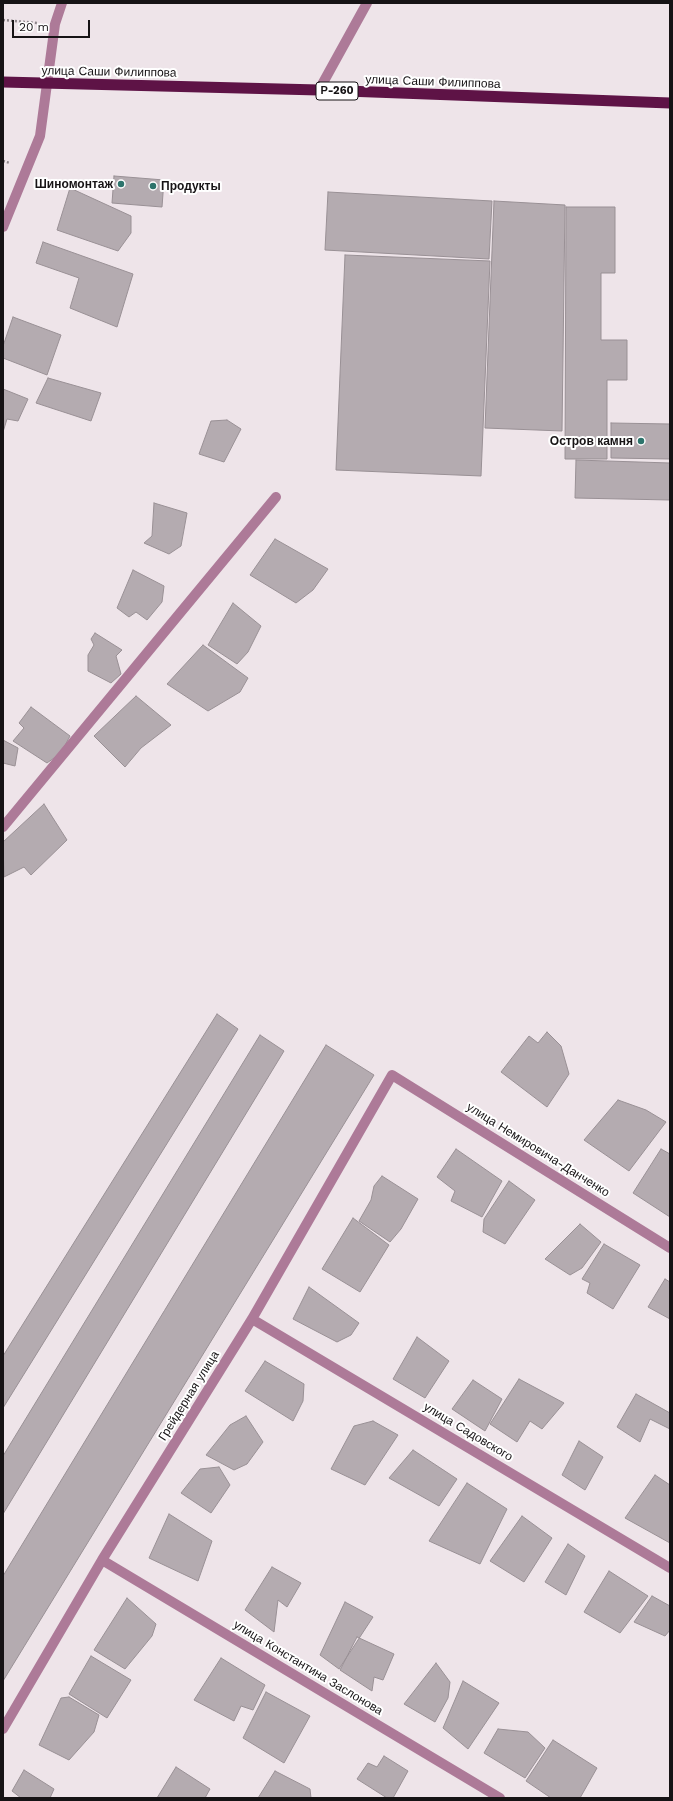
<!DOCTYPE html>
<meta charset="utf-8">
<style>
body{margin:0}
#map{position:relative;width:673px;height:1801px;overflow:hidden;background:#eee4e9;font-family:"Work Sans",sans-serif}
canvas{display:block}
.frame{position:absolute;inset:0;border:4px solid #161315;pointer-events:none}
.scale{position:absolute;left:12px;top:20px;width:78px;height:18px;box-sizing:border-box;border:2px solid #161315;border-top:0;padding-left:5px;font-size:12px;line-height:14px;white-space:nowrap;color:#161315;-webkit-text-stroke:3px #fff;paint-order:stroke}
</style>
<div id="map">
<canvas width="673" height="1801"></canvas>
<div class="frame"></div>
<div class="scale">20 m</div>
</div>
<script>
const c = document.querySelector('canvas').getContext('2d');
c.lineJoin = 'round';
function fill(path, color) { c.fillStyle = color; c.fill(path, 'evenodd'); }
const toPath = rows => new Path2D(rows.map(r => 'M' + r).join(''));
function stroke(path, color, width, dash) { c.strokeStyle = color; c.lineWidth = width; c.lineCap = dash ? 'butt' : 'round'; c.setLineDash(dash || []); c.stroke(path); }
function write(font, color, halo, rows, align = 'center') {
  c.font = font + ' "Work Sans",sans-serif'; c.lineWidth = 4; c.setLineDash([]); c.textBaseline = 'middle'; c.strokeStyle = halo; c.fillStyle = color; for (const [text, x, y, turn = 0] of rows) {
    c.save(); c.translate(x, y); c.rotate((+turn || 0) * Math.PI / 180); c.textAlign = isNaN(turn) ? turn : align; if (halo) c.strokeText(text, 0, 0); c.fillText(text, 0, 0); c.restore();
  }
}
const building = toPath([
 [114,176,164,180,162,207,112,203,114,176],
 [70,188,131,216,131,233,118,251,57,230,70,188],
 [328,192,492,201,489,259,325,250,328,192],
 [494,201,565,205,562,431,485,428,494,201],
 [566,207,615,207,615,273,601,273,601,340,627,340,627,380,607,380,607,459,565,459,566,207],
 [43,242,133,274,117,327,70,308,79,278,36,263,43,242],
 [345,255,490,261,481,476,336,470,345,255],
 [13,317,61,335,47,375,3,358,3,346,13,317],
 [48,378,101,393,91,421,36,403,48,378],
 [3,389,28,399,18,421,7,419,3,432,3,389],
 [227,420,241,429,224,462,199,454,211,421,227,420],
 [611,423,670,424,670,459,611,458,611,423],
 [576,460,670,463,670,500,575,498,576,460],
 [154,503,187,513,181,546,169,554,144,543,152,536,154,503],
 [275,539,328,569,313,590,296,603,250,575,275,539],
 [133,570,164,586,162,602,147,620,136,612,129,617,117,608,133,570],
 [233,603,261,626,248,652,237,664,208,645,233,603],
 [95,633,122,650,116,656,121,674,111,683,88,671,88,655,94,645,91,639,95,633],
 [203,645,248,678,240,692,208,711,167,684,203,645],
 [136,696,171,725,141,748,125,767,94,736,136,696],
 [31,707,70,736,61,753,47,763,13,741,24,728,19,723,31,707],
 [3,740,18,748,15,766,3,763,3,740],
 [44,804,67,840,31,875,24,867,4,877,3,842,44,804],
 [217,1014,238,1029,3,1408,3,1356,217,1014],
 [547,1032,561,1046,569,1074,547,1107,501,1072,529,1036,538,1043,547,1032],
 [260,1035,284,1051,3,1514,3,1456,260,1035],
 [326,1045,374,1075,3,1681,3,1576,326,1045],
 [618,1100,646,1110,666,1122,629,1171,584,1140,618,1100],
 [456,1149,502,1181,482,1217,451,1201,455,1191,437,1177,456,1149],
 [661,1149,670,1154,670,1217,633,1193,661,1149],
 [382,1176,418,1199,401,1229,390,1242,359,1221,371,1200,374,1186,382,1176],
 [509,1181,535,1200,505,1244,483,1232,484,1219,509,1181],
 [353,1218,389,1245,360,1292,322,1269,353,1218],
 [580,1224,601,1242,582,1268,570,1275,545,1259,580,1224],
 [604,1244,640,1265,613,1309,587,1293,590,1283,582,1279,604,1244],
 [665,1279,670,1282,670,1319,648,1307,665,1279],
 [309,1287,359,1323,351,1335,337,1342,293,1319,309,1287],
 [417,1337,449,1361,425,1398,393,1379,417,1337],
 [265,1361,304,1384,303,1401,293,1421,245,1391,265,1361],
 [519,1379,564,1403,542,1429,530,1421,517,1442,490,1424,519,1379],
 [473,1380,502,1399,485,1431,452,1409,473,1380],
 [636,1394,670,1413,670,1429,650,1419,640,1442,617,1427,636,1394],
 [246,1416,263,1442,247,1464,234,1470,206,1455,230,1425,246,1416],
 [373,1421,398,1435,365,1485,331,1469,354,1426,373,1421],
 [579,1441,603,1457,585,1490,562,1475,579,1441],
 [413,1450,457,1479,439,1506,389,1478,413,1450],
 [219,1467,230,1485,211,1513,181,1493,200,1469,219,1467],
 [655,1475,670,1485,670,1543,625,1518,655,1475],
 [467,1483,507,1509,480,1564,429,1541,467,1483],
 [169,1514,212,1541,198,1581,149,1558,169,1514],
 [522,1516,552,1538,524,1582,490,1561,522,1516],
 [568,1544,585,1556,566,1595,545,1582,568,1544],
 [272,1567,301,1583,287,1607,278,1600,274,1632,245,1610,272,1567],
 [609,1571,648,1596,620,1633,584,1612,609,1571],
 [652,1596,670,1606,670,1630,665,1636,634,1622,652,1596],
 [127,1598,156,1624,152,1636,125,1669,94,1650,127,1598],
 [345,1602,373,1617,339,1669,320,1655,345,1602],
 [357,1637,394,1654,383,1680,374,1677,372,1691,340,1670,357,1637],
 [91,1656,131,1680,107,1718,69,1694,91,1656],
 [221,1658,265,1685,253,1710,241,1706,234,1721,194,1700,221,1658],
 [436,1663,450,1682,448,1698,435,1722,404,1704,436,1663],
 [463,1681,499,1703,468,1749,443,1728,463,1681],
 [266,1692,310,1716,284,1763,243,1738,266,1692],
 [69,1697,99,1715,94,1732,69,1760,39,1745,61,1698,69,1697],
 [498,1729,528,1732,545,1748,525,1778,484,1753,498,1729],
 [553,1740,597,1768,580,1798,551,1798,526,1781,553,1740],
 [384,1756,408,1771,393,1798,387,1798,357,1779,368,1763,377,1767,384,1756],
 [176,1767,210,1789,205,1798,157,1798,176,1767],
 [24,1770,54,1789,50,1798,21,1798,12,1791,24,1770],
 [275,1771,310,1789,311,1798,258,1798,275,1771]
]);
const path = toPath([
 [3,20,37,23],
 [3,161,10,163]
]);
const minor = toPath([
 [319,90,367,3],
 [3,227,40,136,55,24,62,3],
 [3,827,276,497],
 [252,1319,670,1568],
 [102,1560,500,1798],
 [3,1729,102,1560,252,1319,392,1075,670,1248]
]);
const trunk = toPath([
 [3,82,319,90,670,103]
]);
const markers = [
 [121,184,4,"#2d746c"],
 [153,186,4,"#2d746c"],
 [641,441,4,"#2d746c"]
];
const shields = [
 [337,91,42]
];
const shieldNames = [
 ["Р-260",337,91]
];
const streetNames = [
 ["улица Саши Филиппова",109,72,1],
 ["улица Саши Филиппова",433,82,2],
 ["улица Немировича-Данченко",538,1150,32],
 ["Грейдерная улица",189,1396,-58],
 ["улица Садовского",468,1432,31],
 ["улица Константина Заслонова",308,1668,31]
];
const poiNames = [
 ["Шиномонтаж",113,184],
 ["Продукты",161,186,"left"],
 ["Остров камня",633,441]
];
fill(building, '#b4abb0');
stroke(building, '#999095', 1);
stroke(path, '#8d868a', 2.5, [2, 2]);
stroke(minor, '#ad7a98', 10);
stroke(trunk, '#5e1346', 11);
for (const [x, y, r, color] of markers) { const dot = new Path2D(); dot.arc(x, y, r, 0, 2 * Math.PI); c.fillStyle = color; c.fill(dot); stroke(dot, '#fff', 1.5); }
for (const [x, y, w] of shields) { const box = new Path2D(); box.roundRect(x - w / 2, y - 9, w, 18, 3); c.fillStyle = '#fff'; c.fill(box); stroke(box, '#161315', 1); }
write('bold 11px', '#161315', null, shieldNames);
write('12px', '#161315', '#fff', streetNames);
write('bold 12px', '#161315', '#fff', poiNames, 'right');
</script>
